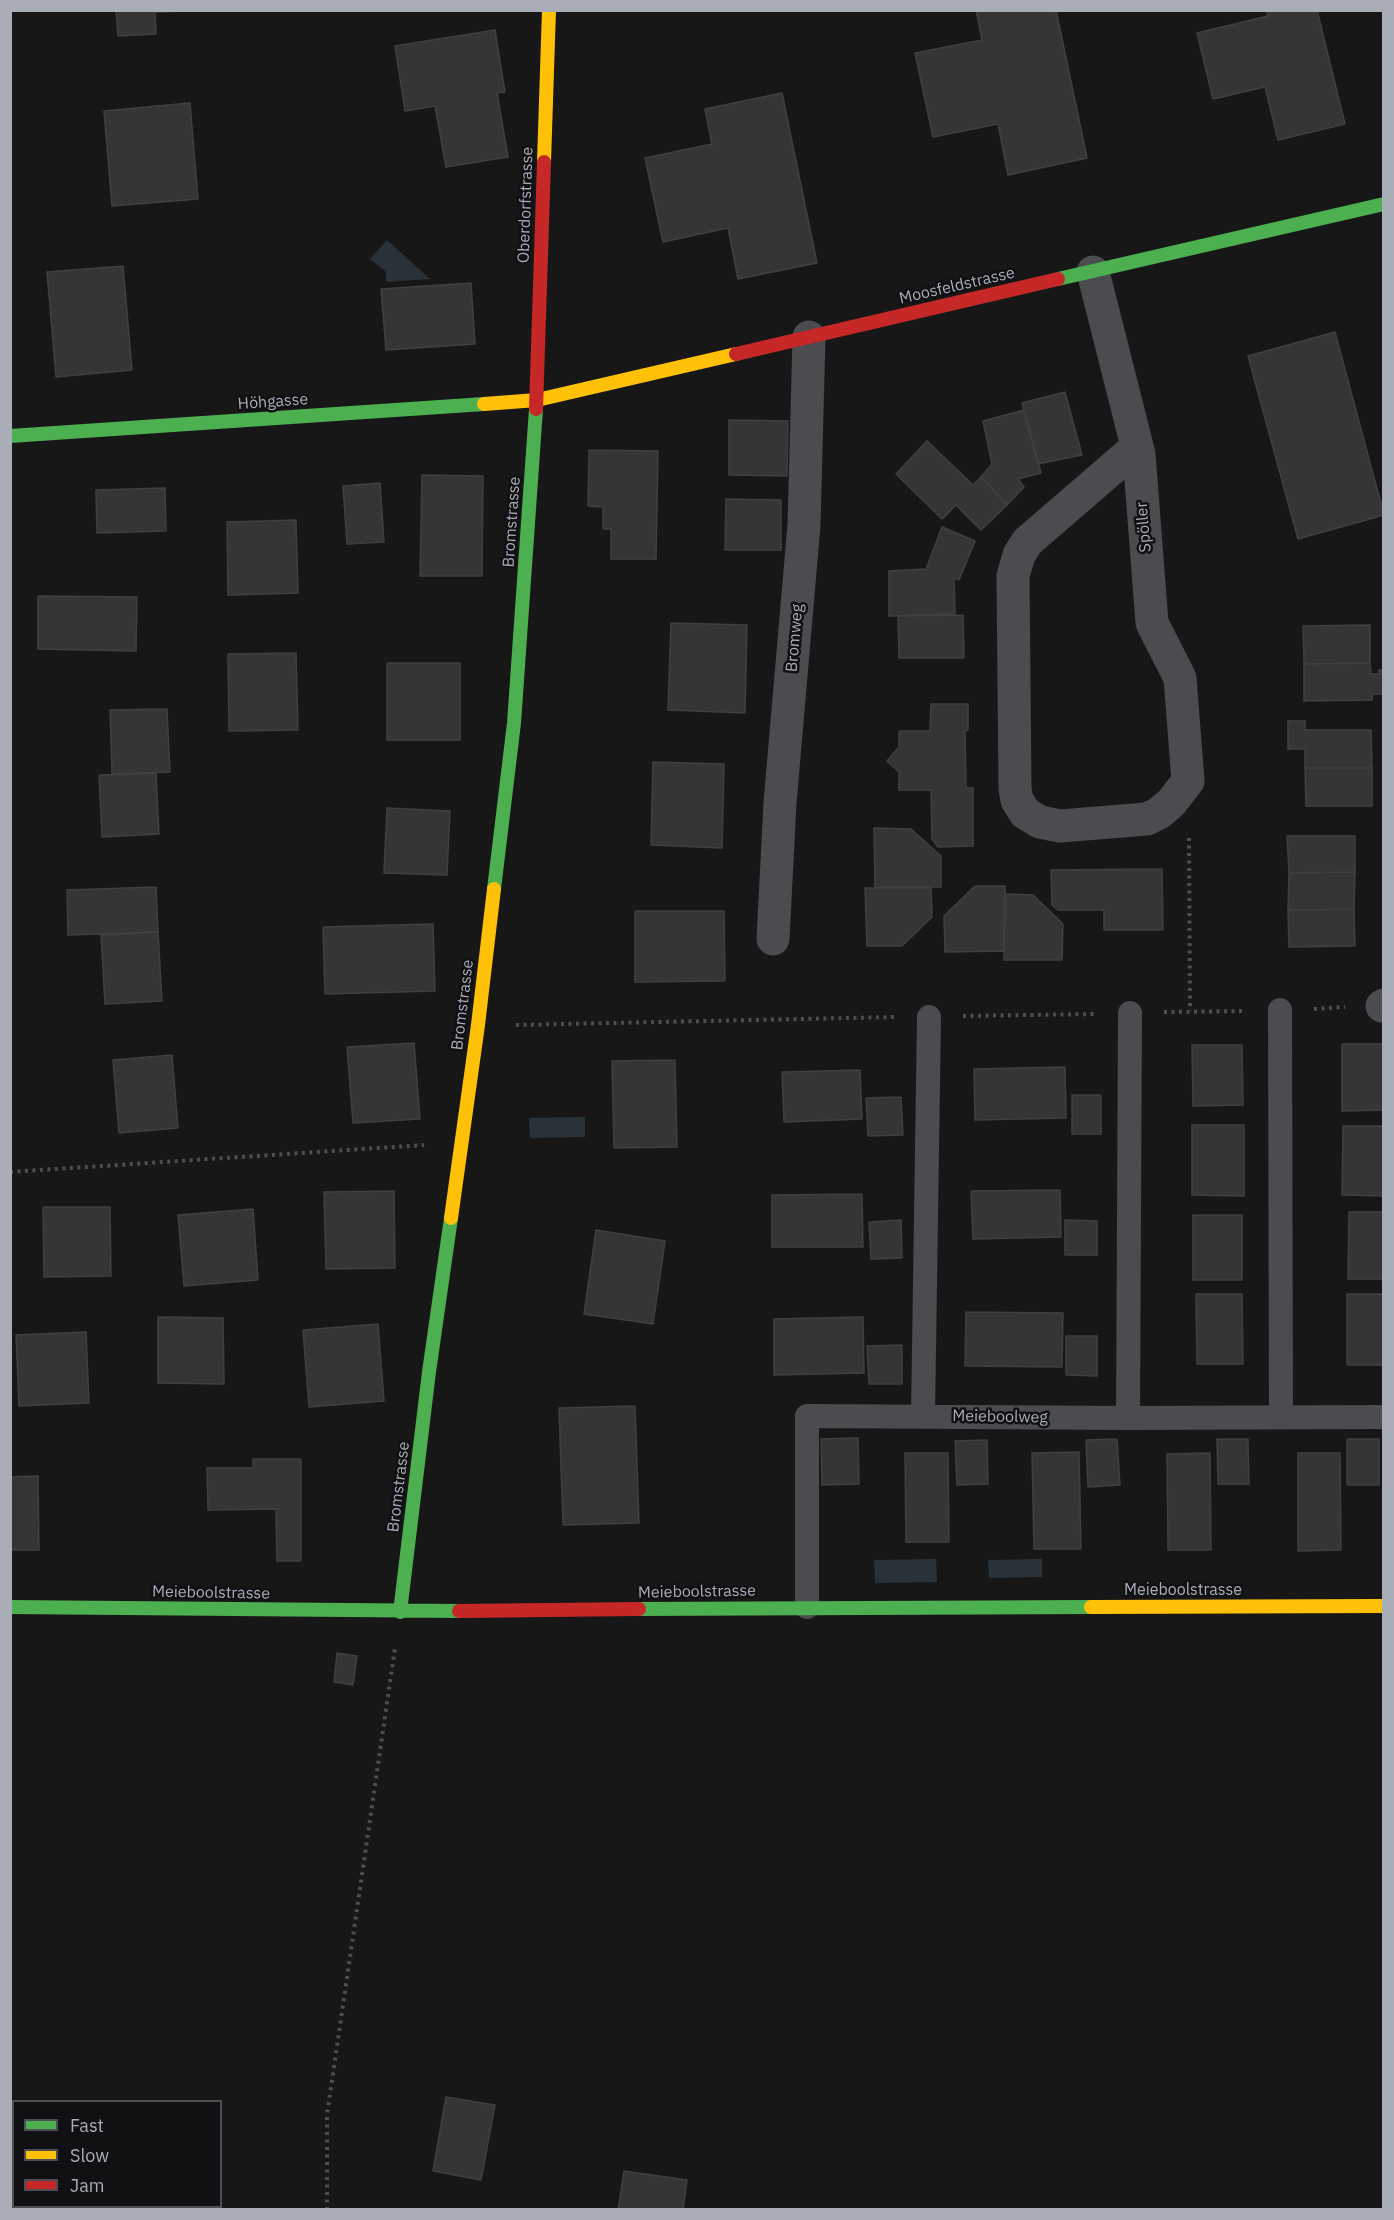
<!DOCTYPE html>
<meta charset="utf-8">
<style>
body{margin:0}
#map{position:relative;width:1394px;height:2220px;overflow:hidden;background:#171717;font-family:"IBM Plex Sans",sans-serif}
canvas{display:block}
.frame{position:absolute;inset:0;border:12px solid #a8adb8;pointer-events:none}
.legend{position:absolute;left:12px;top:2100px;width:210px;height:108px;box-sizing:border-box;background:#111113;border:2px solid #4d4f55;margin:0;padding:8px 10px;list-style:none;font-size:18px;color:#a8adb8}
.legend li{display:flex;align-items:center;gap:12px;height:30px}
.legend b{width:30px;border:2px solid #4d4f55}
</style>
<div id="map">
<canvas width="1394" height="2220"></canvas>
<div class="frame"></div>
<ul class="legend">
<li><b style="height:8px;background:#4caf50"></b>Fast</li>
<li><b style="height:8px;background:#ffc107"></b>Slow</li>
<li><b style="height:8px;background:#c62828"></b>Jam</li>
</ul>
</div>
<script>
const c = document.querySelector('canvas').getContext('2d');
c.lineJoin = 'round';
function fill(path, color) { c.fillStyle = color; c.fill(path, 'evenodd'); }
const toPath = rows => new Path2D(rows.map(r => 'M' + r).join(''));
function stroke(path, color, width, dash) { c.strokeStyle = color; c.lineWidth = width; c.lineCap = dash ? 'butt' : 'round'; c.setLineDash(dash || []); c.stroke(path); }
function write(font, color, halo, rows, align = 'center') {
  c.font = font + ' "IBM Plex Sans",sans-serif'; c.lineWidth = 5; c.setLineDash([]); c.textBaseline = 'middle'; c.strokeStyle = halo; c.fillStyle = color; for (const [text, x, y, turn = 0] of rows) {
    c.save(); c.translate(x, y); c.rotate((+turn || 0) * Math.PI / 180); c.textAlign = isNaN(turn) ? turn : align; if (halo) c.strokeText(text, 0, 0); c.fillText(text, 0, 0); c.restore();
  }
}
const water = toPath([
 [387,240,430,279,386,282,386,272,370,259],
 [585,1117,585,1137,530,1138,529,1118],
 [936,1559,937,1582,875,1583,874,1560],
 [1042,1559,1042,1577,989,1578,988,1560]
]);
const building = toPath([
 [116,10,186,10,186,11,155,12,156,34,118,36,116,10],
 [976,10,1056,10,1087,158,1008,175,998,124,933,137,915,53,982,40,976,10],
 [1266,10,1317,10,1345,124,1278,140,1265,87,1213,99,1197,33,1268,16,1266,10],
 [495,30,505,92,497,93,508,157,446,167,435,106,405,111,395,46,495,30],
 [782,93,817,263,738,279,728,228,663,242,645,158,712,144,705,109,782,93],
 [190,103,198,199,112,206,104,111,190,103],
 [123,266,132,370,56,377,47,272,123,266],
 [471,283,475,344,386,350,381,289,471,283],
 [1335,332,1384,515,1298,539,1248,356,1335,332],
 [1065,392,1082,455,1038,464,1022,403,1065,392],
 [1024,410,1041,473,1018,479,1024,487,1007,505,981,477,992,464,983,421,1024,410],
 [729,420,788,421,787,476,729,475,729,420],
 [927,441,973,485,981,477,1007,505,981,530,956,505,942,519,896,474,927,441],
 [589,450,658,451,656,559,611,559,611,529,603,529,603,507,588,506,589,450],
 [422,475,483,476,482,576,420,576,422,475],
 [380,483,384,542,347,544,343,486,380,483],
 [165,488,166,531,97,533,96,490,165,488],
 [726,499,781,500,781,550,725,550,726,499],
 [296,520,298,593,228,595,227,522,296,520],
 [942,527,975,541,959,580,954,578,955,614,889,616,889,571,926,569,942,527],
 [38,596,137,597,136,651,38,649,38,596],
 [963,615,964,658,899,658,898,616,963,615],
 [671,623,747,625,745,713,668,710,671,623],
 [1370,625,1370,663,1304,664,1303,626,1370,625],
 [296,653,298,730,229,731,228,654,296,653],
 [387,663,460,663,460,740,387,740,387,663],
 [1370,663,1371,674,1379,674,1379,670,1384,670,1384,694,1372,694,1372,700,1304,701,1304,664,1370,663],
 [931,704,968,704,968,730,965,731,966,788,973,788,973,846,938,847,932,839,931,790,899,790,899,772,887,761,899,747,899,731,930,731,931,704],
 [167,709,170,772,112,774,110,710,167,709],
 [1288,721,1305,721,1305,730,1371,730,1372,768,1305,768,1305,749,1288,749,1288,721],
 [653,762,724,764,722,848,651,845,653,762],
 [1305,768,1372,768,1372,806,1306,806,1305,768],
 [156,773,159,834,102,837,99,775,156,773],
 [387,808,450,811,447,875,384,873,387,808],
 [874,828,911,829,941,856,941,887,875,887,874,828],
 [1287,836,1355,836,1355,872,1289,873,1287,836],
 [1162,869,1163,930,1104,930,1104,910,1058,910,1052,905,1051,870,1162,869],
 [1355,872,1354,909,1288,910,1289,873,1355,872],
 [975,886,1005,886,1004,951,945,952,944,916,975,886],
 [156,887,158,932,68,935,67,890,156,887],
 [865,888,931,888,932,917,902,946,867,946,865,888],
 [1005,894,1033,895,1063,924,1062,960,1004,960,1005,894],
 [1354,909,1355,946,1289,947,1288,910,1354,909],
 [635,911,724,911,725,981,635,982,635,911],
 [433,924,435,991,325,994,323,927,433,924],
 [158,932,162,1001,105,1004,101,935,158,932],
 [414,1043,420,1119,353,1123,347,1047,414,1043],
 [1342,1044,1384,1044,1384,1110,1342,1111,1342,1044],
 [1192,1045,1242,1045,1243,1105,1193,1106,1192,1045],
 [172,1055,178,1128,119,1133,113,1060,172,1055],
 [675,1060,677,1147,614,1148,612,1061,675,1060],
 [1065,1067,1066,1118,975,1120,974,1069,1065,1067],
 [860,1070,862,1119,784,1122,782,1072,860,1070],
 [1072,1095,1101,1095,1101,1134,1072,1134,1072,1095],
 [901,1097,903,1135,868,1136,866,1098,901,1097],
 [1192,1125,1244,1125,1244,1196,1192,1195,1192,1125],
 [1343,1126,1384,1126,1384,1196,1342,1195,1343,1126],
 [1060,1190,1061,1237,973,1239,971,1191,1060,1190],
 [394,1191,395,1268,326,1269,324,1192,394,1191],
 [862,1194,863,1247,772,1247,772,1195,862,1194],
 [43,1207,110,1207,111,1276,44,1277,43,1207],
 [253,1209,258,1280,184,1286,178,1215,253,1209],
 [1349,1212,1384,1212,1384,1279,1348,1279,1349,1212],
 [1193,1215,1242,1215,1242,1280,1193,1280,1193,1215],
 [901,1220,902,1258,871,1259,869,1222,901,1220],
 [1065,1220,1097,1221,1097,1255,1065,1255,1065,1220],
 [596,1230,665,1241,653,1324,584,1314,596,1230],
 [1196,1294,1242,1294,1243,1364,1197,1364,1196,1294],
 [1347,1294,1384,1294,1384,1365,1347,1365,1347,1294],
 [966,1312,1063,1313,1062,1367,965,1366,966,1312],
 [158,1317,223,1318,224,1384,158,1383,158,1317],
 [863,1317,864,1373,774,1375,774,1319,863,1317],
 [378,1324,384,1401,309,1407,303,1330,378,1324],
 [86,1332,89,1403,19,1406,16,1335,86,1332],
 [1066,1336,1097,1336,1097,1376,1066,1375,1066,1336],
 [902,1345,902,1384,869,1384,867,1346,902,1345],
 [635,1406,639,1523,563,1525,559,1408,635,1406],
 [858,1438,859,1484,822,1485,821,1439,858,1438],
 [1117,1439,1120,1485,1088,1487,1086,1440,1117,1439],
 [1217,1439,1248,1439,1249,1484,1218,1484,1217,1439],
 [1347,1439,1379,1439,1379,1485,1347,1485,1347,1439],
 [987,1440,988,1484,957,1485,955,1441,987,1440],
 [1079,1452,1081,1549,1034,1549,1032,1453,1079,1452],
 [905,1453,948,1453,949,1542,906,1542,905,1453],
 [1210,1453,1211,1550,1168,1550,1167,1454,1210,1453],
 [1298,1453,1340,1453,1341,1550,1298,1551,1298,1453],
 [253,1459,301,1459,301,1561,277,1561,276,1509,208,1510,207,1468,253,1468,253,1459],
 [38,1476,39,1550,10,1550,10,1477,38,1476],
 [337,1653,357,1656,353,1685,334,1682,337,1653],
 [446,2097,495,2105,481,2180,433,2171,446,2097],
 [624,2171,687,2180,683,2210,618,2210,624,2171]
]);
const path = toPath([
 [1189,838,1190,1011],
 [1314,1009,1345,1007],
 [1164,1012,1246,1011],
 [963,1016,1096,1014],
 [516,1025,895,1017],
 [10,1172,424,1145],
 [327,2210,327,2115,395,1648]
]);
const lane = toPath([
 [1280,1010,1281,1417],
 [923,1416,929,1017],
 [1128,1418,1130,1013],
 [807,1607,807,1416,1128,1418,1384,1417]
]);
const street = toPath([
 [1093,272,1139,454,1152,623,1180,678,1188,781,1171,803,1159,813,1147,819,1060,826,1040,822,1025,813,1017,800,1015,789,1013,576,1019,555,1027,542,1137,447],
 [773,939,780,803,804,525,809,337],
 [1382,1006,1384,1005]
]);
const fast = toPath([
 [1058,279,1384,204],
 [10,436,484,404],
 [494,889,514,723,536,409],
 [10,1607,459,1611],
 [639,1609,1091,1607],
 [400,1612,429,1372,451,1218]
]);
const slow = toPath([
 [544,162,549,10],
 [484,404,537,400,736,354],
 [451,1218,478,1025,494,889],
 [1091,1607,1384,1606]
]);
const jam = toPath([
 [736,354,1058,279],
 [536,409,544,162],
 [459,1611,639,1609]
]);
const streetNames = [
 ["Oberdorfstrasse",526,205,-88],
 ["Moosfeldstrasse",957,286,-13],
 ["Höhgasse",273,402,-4],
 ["Bromstrasse",512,522,-86],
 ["Spöller",1144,527,-95],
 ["Bromweg",795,638,-85],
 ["Bromstrasse",463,1005,-83],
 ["Meieboolweg",1000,1417,1],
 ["Bromstrasse",399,1487,-83],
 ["Meieboolstrasse",1183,1590],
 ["Meieboolstrasse",697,1592,-1],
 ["Meieboolstrasse",211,1593,1]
];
fill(water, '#2a3239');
fill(building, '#353536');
stroke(building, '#3f4043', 1.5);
stroke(path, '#4d4e52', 4, [3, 4.5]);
stroke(lane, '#4b4c50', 24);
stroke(street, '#4b4c50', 33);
stroke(fast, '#4caf50', 14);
stroke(slow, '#ffc107', 14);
stroke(jam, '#c62828', 14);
write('16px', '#a8adb8', '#111113', streetNames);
</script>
